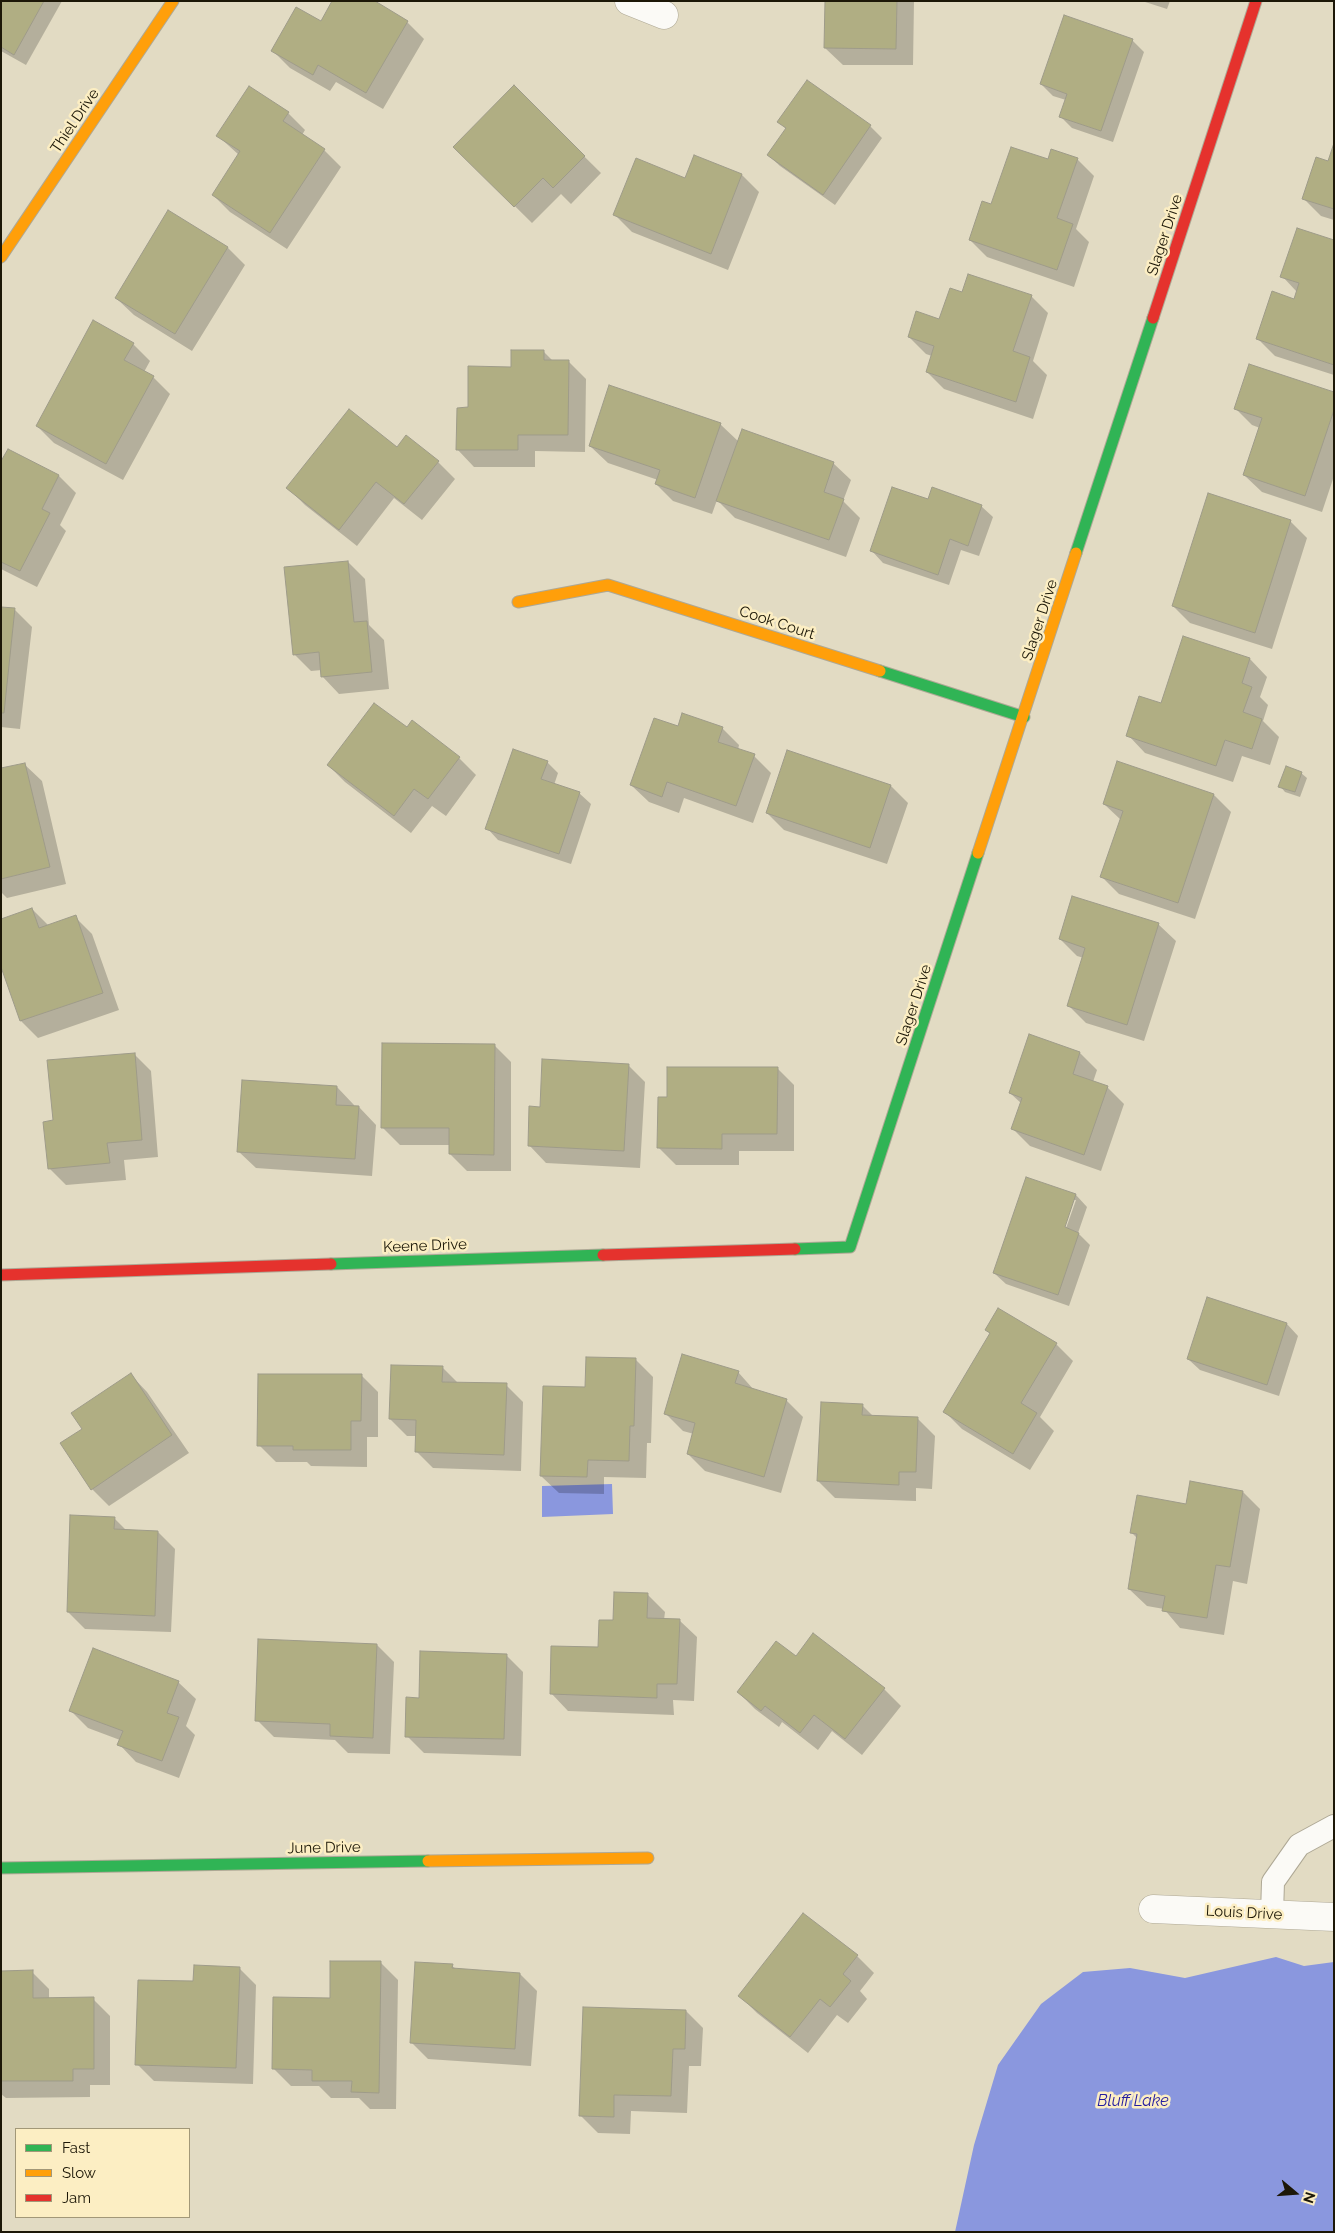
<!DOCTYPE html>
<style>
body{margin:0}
#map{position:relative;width:1335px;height:2233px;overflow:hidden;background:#e2dbc3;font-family:Raleway,sans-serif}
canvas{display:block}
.frame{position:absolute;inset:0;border:2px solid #1c1707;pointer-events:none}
.legend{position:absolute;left:15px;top:2128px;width:175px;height:90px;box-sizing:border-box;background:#fceec3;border:1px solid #a29878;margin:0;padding:6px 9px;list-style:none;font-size:15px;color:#1c1707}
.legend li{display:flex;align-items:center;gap:10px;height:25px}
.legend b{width:25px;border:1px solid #a29878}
.north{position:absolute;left:1270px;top:2168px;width:50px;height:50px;-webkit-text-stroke:4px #fceec3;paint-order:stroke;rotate:108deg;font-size:14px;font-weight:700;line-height:20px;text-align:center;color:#1c1707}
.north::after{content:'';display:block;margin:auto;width:18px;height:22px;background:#1c1707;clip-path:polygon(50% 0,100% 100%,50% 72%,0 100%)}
</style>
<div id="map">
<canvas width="1335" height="2233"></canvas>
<div class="frame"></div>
<ul class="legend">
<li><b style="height:6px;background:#30b455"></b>Fast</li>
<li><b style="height:6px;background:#ff9f0a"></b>Slow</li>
<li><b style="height:6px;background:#e5322d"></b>Jam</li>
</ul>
<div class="north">N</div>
</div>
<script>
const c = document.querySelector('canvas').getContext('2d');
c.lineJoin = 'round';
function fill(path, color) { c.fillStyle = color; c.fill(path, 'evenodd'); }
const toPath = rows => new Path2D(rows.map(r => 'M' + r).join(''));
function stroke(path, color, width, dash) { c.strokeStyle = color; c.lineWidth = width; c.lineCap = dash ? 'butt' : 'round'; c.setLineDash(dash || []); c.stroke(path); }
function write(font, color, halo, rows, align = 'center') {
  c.font = font + ' Raleway,sans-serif'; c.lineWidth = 5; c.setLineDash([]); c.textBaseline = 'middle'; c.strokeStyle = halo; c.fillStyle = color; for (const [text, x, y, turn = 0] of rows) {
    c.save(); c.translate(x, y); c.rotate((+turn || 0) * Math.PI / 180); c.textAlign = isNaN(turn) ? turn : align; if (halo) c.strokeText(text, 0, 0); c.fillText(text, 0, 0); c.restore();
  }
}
const water = toPath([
 [612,1484,613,1514,542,1517,542,1486],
 [1276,1957,1304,1966,1334,1962,1334,2232,955,2232,974,2145,998,2065,1041,2004,1083,1972,1130,1968,1185,1978]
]);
const shadow = toPath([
 [1,1,62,1,26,65,1,51],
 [826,1,914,1,913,65,843,65,825,48],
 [1142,1,1170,1,1167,9],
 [407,22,424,39,383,109,336,82,330,91,290,68,273,51,321,23],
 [1132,40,1144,52,1113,142,1072,128,1060,116,1066,100,1053,96,1041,84],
 [807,82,870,126,882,138,835,205,780,166,768,155,787,130,779,122],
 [514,87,601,173,571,204,561,194,532,223,455,147],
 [249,88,288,113,305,130,302,135,324,150,341,167,287,249,230,212,213,195,239,155,218,136],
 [1334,147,1334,220,1321,216,1303,198,1328,163],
 [694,156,742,175,759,192,728,270,632,232,615,215,686,179],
 [1077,159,1094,176,1076,229,1089,242,1074,287,987,257,970,240,992,206,1049,161],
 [168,212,228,248,245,265,192,351,134,315,116,298],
 [1334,241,1334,375,1275,356,1258,339,1294,300,1297,292,1282,276],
 [963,294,1031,296,1048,313,1033,361,1047,375,1033,419,944,389,927,372,932,356,926,354,909,337,940,321],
 [133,344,150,361,144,372,153,377,170,394,123,480,54,443,37,426],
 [544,352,554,362,569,362,586,379,585,452,535,451,535,467,474,467,457,449,469,409,512,368],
 [1334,393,1334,476,1322,512,1262,492,1244,475,1260,428,1252,425,1235,408],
 [720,424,739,442,833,463,851,480,843,501,860,518,846,557,735,518,717,500,712,514,673,501,656,484,658,480,608,463,590,446],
 [397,449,438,462,455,479,422,520,394,498,357,546,305,505,288,488],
 [8,450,59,476,76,493,60,525,66,531,37,587,1,569,1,464],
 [929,501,981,506,993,517,979,556,961,550,949,585,883,563,872,551],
 [1290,521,1307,538,1272,649,1190,623,1173,606],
 [348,562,365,579,369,625,384,640,389,689,339,694,322,676,322,670,311,671,294,654],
 [1,608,15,610,32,627,20,729,1,727],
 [1184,638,1250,659,1267,677,1260,697,1268,705,1263,721,1279,737,1270,765,1242,756,1233,782,1145,753,1128,735,1162,704],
 [722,728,739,745,738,750,754,756,771,773,753,823,684,798,679,813,649,802,631,785],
 [459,758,476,775,446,816,432,806,411,833,345,782,328,765],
 [547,762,558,773,554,785,579,793,591,804,571,864,498,840,487,828],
 [1117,763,1214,795,1231,812,1195,919,1119,894,1102,877,1121,820,1104,804],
 [24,764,42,781,66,884,7,898,1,892,1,770],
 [1301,773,1307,778,1300,797,1285,792,1280,786],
 [891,786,908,803,887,864,784,830,767,813],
 [32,909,49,926,75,917,92,934,119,1010,38,1038,21,1021],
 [1158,924,1176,941,1144,1041,1086,1023,1069,1006,1084,958,1077,956,1060,939],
 [1030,1036,1080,1053,1097,1070,1093,1082,1107,1087,1124,1104,1101,1171,1030,1146,1013,1129,1022,1104,1010,1093],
 [494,1045,511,1062,511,1171,467,1171,450,1154,450,1145,400,1145,383,1128],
 [134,1054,151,1071,158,1157,124,1160,126,1180,66,1185,49,1168,54,1122],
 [628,1065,645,1082,640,1168,546,1163,529,1145,541,1108],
 [777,1068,794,1085,794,1151,739,1151,739,1165,676,1165,659,1148,668,1099],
 [243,1081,337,1087,354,1105,354,1107,359,1107,376,1125,372,1176,256,1168,238,1151],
 [1027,1178,1076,1195,1087,1207,1078,1233,1090,1245,1069,1306,1006,1284,994,1273],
 [1073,1200,1076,1200,1064,1234,1062,1233],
 [1208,1298,1287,1324,1298,1336,1279,1396,1200,1370,1188,1359],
 [986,1330,1056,1344,1073,1361,1040,1417,1054,1431,1030,1470,962,1429,945,1412,991,1334],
 [636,1360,653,1377,651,1443,647,1443,646,1478,604,1477,604,1494,559,1493,541,1476,586,1388],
 [442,1367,458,1383,506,1385,523,1402,521,1471,433,1468,416,1451,417,1436,407,1436,390,1419],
 [738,1372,754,1390,786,1400,803,1417,781,1493,705,1471,688,1454,694,1434,683,1431,666,1414],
 [130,1374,147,1392,189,1453,109,1506,92,1489,83,1429],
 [361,1375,378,1392,378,1437,367,1437,367,1467,311,1466,307,1462,276,1462,259,1445],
 [862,1405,874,1417,918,1419,935,1436,932,1489,916,1488,916,1501,835,1498,818,1481],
 [1243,1492,1260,1509,1247,1584,1233,1581,1224,1635,1180,1628,1164,1609,1147,1606,1129,1589,1138,1539,1132,1533,1187,1505],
 [114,1518,127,1531,158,1532,175,1549,171,1632,85,1629,68,1612],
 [648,1595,665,1612,664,1620,679,1620,697,1637,694,1701,673,1700,674,1715,568,1711,551,1693,599,1648,614,1621],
 [377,1645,394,1662,390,1754,348,1753,335,1740,274,1737,257,1720],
 [506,1655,523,1672,521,1756,424,1753,407,1736,420,1699],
 [796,1657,884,1689,901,1706,862,1755,832,1731,818,1750,782,1722,779,1727,755,1709,738,1692],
 [178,1682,196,1699,186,1726,195,1735,179,1778,136,1762,119,1744,120,1740,88,1728,71,1711],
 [857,1956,874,1973,860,1991,867,1999,848,2023,837,2015,808,2053,757,2013,740,1996],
 [381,1963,398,1980,396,2109,370,2109,359,2098,331,2098,319,2086,291,2086,274,2069,331,1999],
 [452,1966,456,1969,520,1974,537,1991,531,2066,428,2059,411,2042],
 [239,1968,256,1985,253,2084,154,2081,137,2064,194,1983],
 [1,1972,32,1972,49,1989,49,1999,93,1999,110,2016,110,2085,90,2085,90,2097,6,2098,1,2094],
 [686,2011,703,2028,701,2066,689,2066,687,2113,631,2111,630,2134,598,2133,581,2116]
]);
const building = toPath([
 [1,1,44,1,14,55,1,47,1,1],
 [332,1,375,1,408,21,366,93,318,65,313,75,271,51,296,7,321,21,332,1],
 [825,1,897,1,896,49,824,48,825,1],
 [1064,15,1133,39,1101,131,1059,117,1067,94,1040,84,1064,15],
 [807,80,871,125,823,195,767,155,786,128,777,122,807,80],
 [514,85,585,156,553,188,543,178,514,207,453,147,514,85],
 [249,86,289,112,283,121,325,149,270,233,212,195,240,151,216,136,249,86],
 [1334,143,1334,209,1302,199,1316,157,1328,161,1334,143],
 [1011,147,1048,159,1051,149,1078,158,1057,218,1073,224,1057,270,969,240,982,201,991,204,1011,147],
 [694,155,742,174,711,254,613,215,636,158,685,178,694,155],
 [168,210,228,247,175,334,115,298,168,210],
 [1297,228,1334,240,1334,365,1256,339,1272,291,1294,299,1299,283,1280,277,1297,228],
 [968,274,1032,295,1013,351,1030,357,1016,402,926,372,934,346,908,337,916,311,939,319,950,288,962,292,968,274],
 [93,320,134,343,124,360,154,376,106,464,36,426,93,320],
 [511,350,544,350,544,360,569,360,568,435,518,435,518,450,456,450,457,408,468,407,468,366,511,367,511,350],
 [1249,364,1334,392,1334,410,1305,496,1243,475,1262,418,1234,409,1249,364],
 [609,385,721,423,695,498,655,484,660,470,589,446,609,385],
 [349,409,397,447,406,435,439,461,404,504,376,482,339,530,286,488,349,409],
 [742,429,834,462,824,492,844,499,829,540,716,501,742,429],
 [8,449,59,475,42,509,50,513,20,571,1,562,1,461,8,449],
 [892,487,928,499,932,487,982,505,968,546,950,539,938,575,870,551,892,487],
 [1208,493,1291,520,1255,633,1172,606,1208,493],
 [348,561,354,622,367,621,372,672,321,677,319,652,293,655,284,567,348,561],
 [1,607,15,608,4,713,1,713,1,607],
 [1183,636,1250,658,1242,683,1252,687,1243,712,1262,719,1252,749,1225,740,1216,766,1126,736,1139,696,1161,703,1183,636],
 [374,703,407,727,412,720,460,757,428,799,414,789,394,816,327,765,374,703],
 [682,713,723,727,718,742,755,754,736,806,667,782,662,797,630,785,654,718,678,726,682,713],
 [513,749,548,761,541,779,580,792,559,854,485,829,513,749],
 [787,750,891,785,870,848,766,813,787,750],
 [1117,761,1214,794,1178,903,1100,877,1123,811,1103,804,1117,761],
 [25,763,50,867,1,879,1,768,25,763],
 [1286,766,1302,772,1295,792,1278,787,1286,766],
 [1072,896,1159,923,1127,1025,1067,1006,1085,948,1059,939,1072,896],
 [32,908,39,928,76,915,103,993,20,1021,1,967,1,919,32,908],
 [1029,1034,1080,1052,1073,1074,1108,1086,1084,1155,1011,1129,1022,1098,1009,1093,1029,1034],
 [382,1043,495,1044,494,1155,449,1154,449,1128,381,1128,382,1043],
 [135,1053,142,1140,107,1143,110,1163,48,1169,43,1122,53,1120,47,1060,135,1053],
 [542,1059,629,1064,624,1151,528,1146,529,1106,540,1107,542,1059],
 [667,1067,778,1067,777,1134,722,1134,722,1149,657,1148,658,1097,667,1097,667,1067],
 [242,1080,337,1086,336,1105,359,1106,355,1159,237,1152,242,1080],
 [1026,1177,1076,1194,1065,1227,1079,1233,1058,1295,993,1273,1026,1177],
 [1207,1297,1287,1323,1267,1385,1187,1359,1207,1297],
 [998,1308,1057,1343,1021,1403,1037,1413,1013,1454,943,1412,990,1333,985,1330,998,1308],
 [682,1354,739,1371,735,1383,787,1399,764,1477,687,1454,695,1423,664,1414,682,1354],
 [586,1357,636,1358,634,1426,630,1426,629,1461,588,1460,587,1477,540,1476,543,1386,585,1387,586,1357],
 [391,1365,443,1366,442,1382,507,1383,504,1455,415,1452,416,1420,389,1419,391,1365],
 [131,1373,172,1435,91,1490,60,1443,82,1429,71,1413,131,1373],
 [258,1374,362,1374,361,1421,351,1421,351,1450,293,1450,293,1446,257,1446,258,1374],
 [821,1402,863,1404,862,1415,918,1417,916,1472,899,1472,899,1485,817,1481,821,1402],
 [1190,1481,1243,1491,1230,1567,1216,1565,1207,1618,1162,1611,1165,1596,1128,1589,1137,1534,1130,1533,1137,1495,1186,1504,1190,1481],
 [70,1515,115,1517,114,1529,158,1531,155,1616,67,1612,70,1515],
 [614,1592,648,1593,647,1618,680,1619,677,1684,657,1684,657,1698,550,1694,551,1646,598,1647,599,1620,613,1620,614,1592],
 [813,1633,885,1688,845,1739,814,1715,800,1733,765,1706,761,1711,737,1692,776,1641,796,1656,813,1633],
 [258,1639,377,1644,373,1738,330,1736,330,1724,255,1721,258,1639],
 [93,1648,179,1681,167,1713,179,1717,162,1761,117,1745,123,1731,69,1711,93,1648],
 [420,1651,507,1654,504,1739,405,1737,406,1697,419,1698,420,1651],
 [803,1913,858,1955,843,1974,851,1981,830,2007,820,1999,790,2037,738,1996,803,1913],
 [330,1961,381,1961,379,2093,351,2092,352,2081,312,2081,312,2070,272,2069,273,1997,330,1998,330,1961],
 [415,1962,453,1964,452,1968,520,1973,515,2049,410,2043,415,1962],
 [194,1965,240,1967,236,2068,135,2065,138,1980,193,1981,194,1965],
 [33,1970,33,1998,94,1997,94,2069,73,2069,73,2081,1,2081,1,1971,33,1970],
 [583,2007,686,2010,685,2049,673,2049,671,2096,614,2095,614,2117,579,2116,583,2007]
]);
const lane = toPath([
 [1272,1914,1273,1882,1299,1845,1334,1826]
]);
const street = toPath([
 [629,1,664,15],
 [1153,1909,1334,1917]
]);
const fast = toPath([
 [1076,553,1153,318],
 [880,671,1024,717],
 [795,1249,850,1247,978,853],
 [331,1264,603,1255],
 [1,1868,428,1861]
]);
const slow = toPath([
 [1,257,173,1],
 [518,602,608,585,880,671],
 [978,853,1076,553],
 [428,1861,648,1858]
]);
const jam = toPath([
 [1153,318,1256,1],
 [603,1255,795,1249],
 [1,1275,331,1264]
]);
const streetNames = [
 ["Thiel Drive",75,121,-56],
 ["Slager Drive",1165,235,-72],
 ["Slager Drive",1040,620,-72],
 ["Cook Court",777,623,18],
 ["Slager Drive",914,1005,-72],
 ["Keene Drive",425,1246,-2],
 ["June Drive",324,1848,-1],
 ["Louis Drive",1244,1913,3]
];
const waterNames = [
 ["Bluff Lake",1133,2101]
];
fill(water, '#8a97de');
fill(shadow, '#0003');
fill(building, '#b0ae83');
stroke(building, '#9e9b89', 1);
stroke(lane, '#aea895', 24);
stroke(street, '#aea895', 29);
stroke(fast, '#aea895', 13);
stroke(slow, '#aea895', 13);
stroke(jam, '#aea895', 13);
stroke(lane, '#fbfaf6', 22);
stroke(street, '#fbfaf6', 28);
stroke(fast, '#30b455', 11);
stroke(slow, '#ff9f0a', 11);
stroke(jam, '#e5322d', 11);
write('15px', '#1c1707', '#fceec3', streetNames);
write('italic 16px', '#241da0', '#fceec3', waterNames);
</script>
